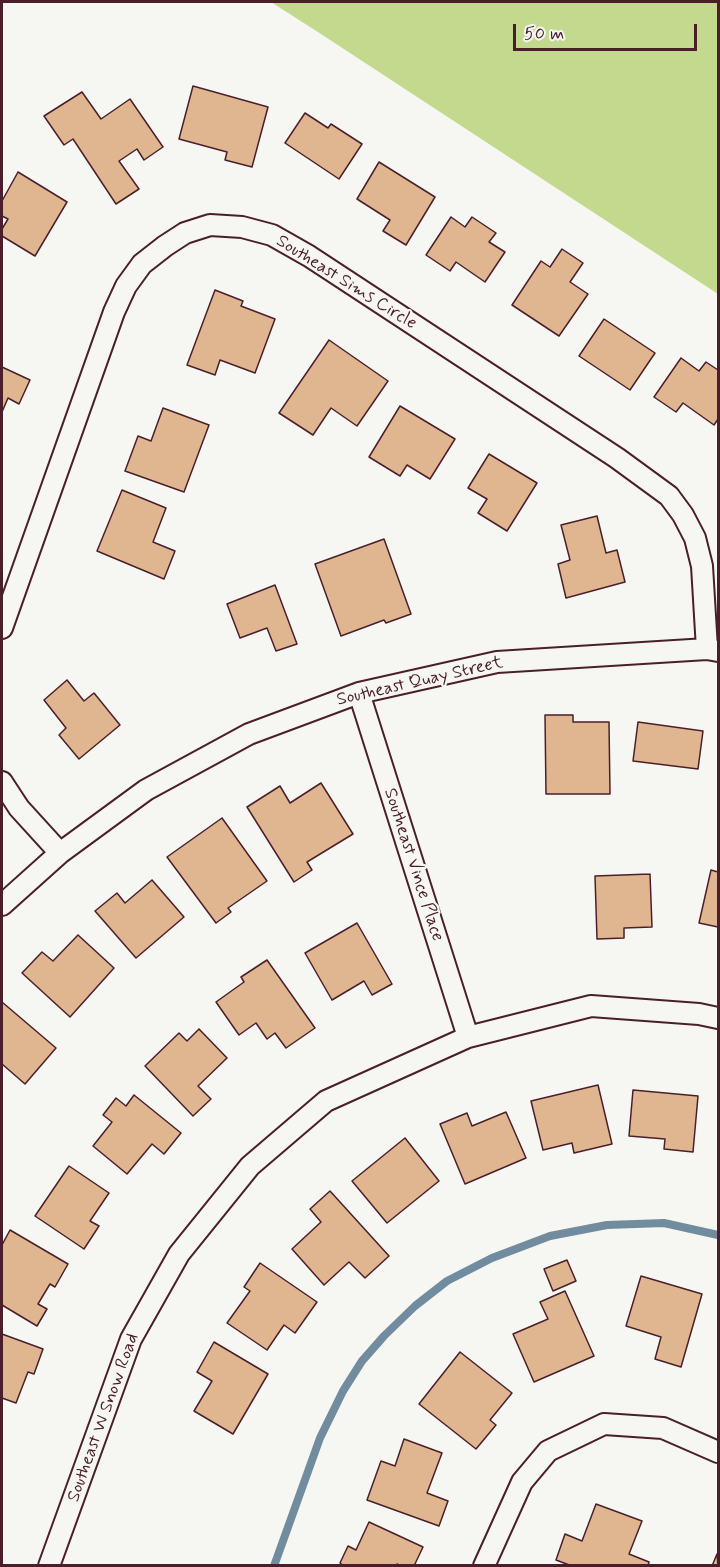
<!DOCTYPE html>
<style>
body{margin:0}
#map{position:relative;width:720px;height:1567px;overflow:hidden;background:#f6f6f2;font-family:Mynerve,sans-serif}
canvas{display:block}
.frame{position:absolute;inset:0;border:3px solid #4a1f2b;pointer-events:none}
.scale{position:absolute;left:513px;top:24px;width:184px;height:27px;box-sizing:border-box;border:3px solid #4a1f2b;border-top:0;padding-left:8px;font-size:18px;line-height:21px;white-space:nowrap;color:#4a1f2b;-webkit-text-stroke:4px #f6f6f2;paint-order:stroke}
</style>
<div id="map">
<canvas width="720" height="1567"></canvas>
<div class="frame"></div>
<div class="scale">50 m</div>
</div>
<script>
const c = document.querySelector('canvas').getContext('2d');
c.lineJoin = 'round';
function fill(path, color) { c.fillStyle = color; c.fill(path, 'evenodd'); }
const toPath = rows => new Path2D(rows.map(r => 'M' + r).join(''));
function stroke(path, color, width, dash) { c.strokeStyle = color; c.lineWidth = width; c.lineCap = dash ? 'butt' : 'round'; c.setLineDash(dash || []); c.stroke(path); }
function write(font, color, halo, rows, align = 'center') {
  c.font = font + ' Mynerve,sans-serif'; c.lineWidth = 4.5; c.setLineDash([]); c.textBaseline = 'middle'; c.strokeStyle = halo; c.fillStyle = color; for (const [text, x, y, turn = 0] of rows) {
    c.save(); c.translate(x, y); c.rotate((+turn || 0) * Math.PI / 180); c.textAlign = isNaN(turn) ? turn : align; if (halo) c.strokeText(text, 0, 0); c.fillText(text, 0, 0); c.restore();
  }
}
const green = toPath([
 [271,2,718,2,718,294,321,34]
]);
const stream = toPath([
 [274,1566,320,1438,343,1391,362,1361,384,1336,415,1306,447,1281,492,1258,550,1236,607,1225,664,1223,718,1235]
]);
const building = toPath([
 [193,86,268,107,252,167,225,160,227,152,179,139,193,86],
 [82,92,101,119,130,99,163,147,144,160,137,149,119,161,139,189,116,204,73,139,64,145,44,116,82,92],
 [305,113,328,128,331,124,362,144,339,179,285,143,305,113],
 [379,162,435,197,406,245,383,231,390,220,357,199,379,162],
 [18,172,67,202,35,256,2,236,2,229,8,219,2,216,2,201,18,172],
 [451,217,465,227,472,217,496,233,489,242,505,252,485,282,456,262,450,271,426,255,451,217],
 [562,249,583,263,570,282,588,294,559,336,512,305,541,261,550,267,562,249],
 [215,290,243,301,241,306,275,319,255,373,220,360,215,375,187,365,215,290],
 [604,319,655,353,630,390,579,356,604,319],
 [329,340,388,381,357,426,331,408,313,435,279,413,329,340],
 [681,358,699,371,706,362,718,370,718,419,714,425,683,403,676,412,654,397,681,358],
 [2,367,30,380,19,404,8,398,2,412,2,367],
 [400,406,455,439,430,479,407,465,400,476,369,457,400,406],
 [163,408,209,425,184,492,125,471,138,436,151,441,163,408],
 [489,454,537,483,507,531,478,513,487,499,468,488,489,454],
 [122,490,166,508,153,542,175,551,164,579,97,551,122,490],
 [597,516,606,553,617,550,625,582,566,598,558,564,570,560,561,525,597,516],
 [384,539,411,614,386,623,384,620,341,636,315,564,384,539],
 [275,585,297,644,276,651,267,628,240,638,227,604,275,585],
 [67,680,84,701,94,693,120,725,79,759,59,735,66,728,44,700,67,680],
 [545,715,573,715,573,722,609,722,610,794,546,794,545,715],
 [638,722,703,731,698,769,633,761,638,722],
 [321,783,353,834,307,862,312,870,294,882,247,807,280,786,290,803,321,783],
 [222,818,267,881,228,908,231,912,216,923,167,857,222,818],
 [711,870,718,872,718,927,699,923,711,870],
 [650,874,652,927,624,928,624,938,597,939,595,876,650,874],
 [152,880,184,917,136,958,95,911,117,893,125,903,152,880],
 [357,923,392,984,372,995,364,981,332,1000,305,953,357,923],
 [78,935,114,968,70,1017,22,973,42,952,53,961,78,935],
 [267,960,315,1028,286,1048,275,1033,267,1039,256,1023,239,1035,216,1002,244,982,241,977,267,960],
 [2,1002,56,1048,25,1084,2,1064,2,1002],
 [199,1029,227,1058,198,1086,211,1099,193,1116,145,1066,179,1033,187,1041,199,1029],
 [598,1085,612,1144,574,1153,572,1143,543,1150,531,1101,598,1085],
 [633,1090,698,1096,693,1152,664,1149,665,1139,629,1136,633,1090],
 [134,1095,181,1133,164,1154,152,1144,127,1174,93,1146,112,1122,103,1115,116,1098,126,1106,134,1095],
 [506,1112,526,1158,465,1184,440,1124,467,1113,472,1126,506,1112],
 [405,1138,439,1181,387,1223,352,1181,405,1138],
 [69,1166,109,1193,90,1221,99,1226,84,1249,35,1216,69,1166],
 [330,1191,389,1256,365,1278,349,1262,324,1285,292,1249,321,1222,310,1209,330,1191],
 [10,1230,68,1264,55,1287,50,1284,38,1304,47,1309,37,1326,2,1305,2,1245,10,1230],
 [567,1260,576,1281,553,1291,544,1269,567,1260],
 [260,1263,317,1302,295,1333,284,1325,267,1350,227,1323,250,1291,244,1287,260,1263],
 [641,1276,702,1294,681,1367,655,1359,661,1337,626,1326,641,1276],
 [565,1291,594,1356,534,1382,513,1334,548,1319,540,1302,565,1291],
 [2,1334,43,1349,34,1374,28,1372,16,1403,2,1398,2,1334],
 [214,1342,268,1374,233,1434,194,1411,212,1381,197,1372,214,1342],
 [460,1352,512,1393,490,1420,496,1425,476,1449,419,1404,460,1352],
 [404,1439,442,1453,427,1493,448,1501,439,1526,367,1500,381,1461,395,1466,404,1439],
 [596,1504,642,1521,629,1554,649,1562,648,1566,572,1566,556,1560,565,1534,582,1541,596,1504],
 [369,1522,423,1547,414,1566,401,1566,397,1564,396,1566,344,1566,340,1563,348,1546,356,1550,369,1522],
 [717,1554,718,1566,712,1566,717,1554]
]);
const street = toPath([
 [2,628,114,312,126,286,142,264,165,246,185,233,210,225,242,227,272,235,309,256,617,458,669,496,683,515,695,538,702,566,707,649],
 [359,693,468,1037],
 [2,782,19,808,60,853],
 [2,905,60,853,146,790,249,734,359,693,497,662,707,649,718,651],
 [49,1566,131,1339,179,1254,250,1166,326,1101,468,1037,591,1006,699,1014,718,1018],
 [484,1566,522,1482,548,1451,604,1424,663,1428,718,1452]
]);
const streetNames = [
 ["Southeast Sims Circle",346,283,32],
 ["Southeast Quay Street",420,682,-13],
 ["Southeast Vince Place",413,865,72],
 ["Southeast W Snow Road",104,1418,-70]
];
fill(green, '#c3d98e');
stroke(stream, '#708c9e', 8);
fill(building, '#e0b691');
stroke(building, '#4a1f2b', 1.5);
stroke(street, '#4a1f2b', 24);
stroke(street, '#f6f6f2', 20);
write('18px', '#4a1f2b', '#f6f6f2', streetNames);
</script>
